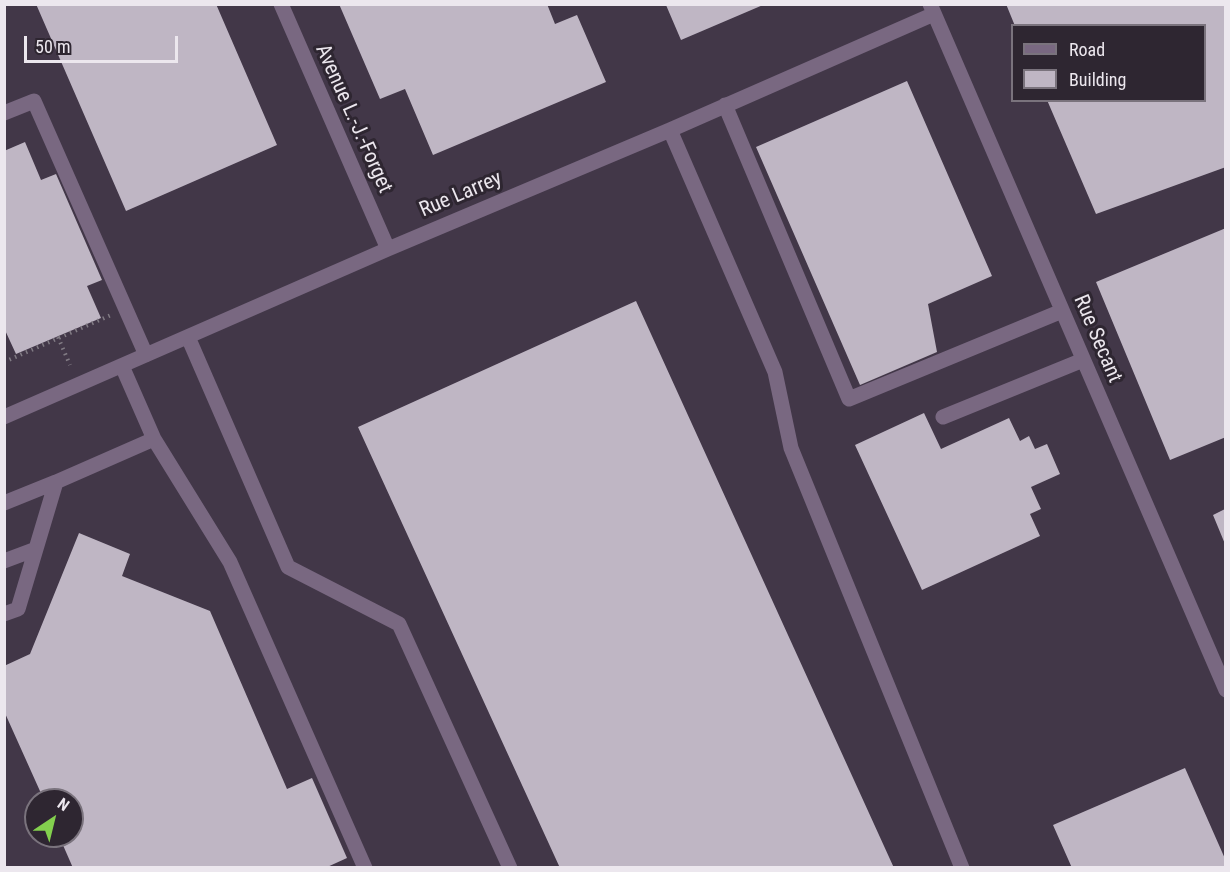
<!DOCTYPE html>
<style>
body{margin:0}
#map{position:relative;width:1230px;height:872px;overflow:hidden;background:#38303b;font-family:"Roboto Condensed",sans-serif}
canvas{display:block}
.frame{position:absolute;inset:0;border:6px solid #ece7ee;pointer-events:none}
.legend{position:absolute;left:1011px;top:24px;width:195px;height:78px;box-sizing:border-box;background:#2e2631;border:2px solid #7a737d;margin:0;padding:8px 10px;list-style:none;font-size:18px;color:#ece7ee}
.legend li{display:flex;align-items:center;gap:12px;height:30px}
.legend b{width:30px;border:2px solid #7a737d}
.north{position:absolute;left:24px;top:788px;width:60px;height:60px;box-sizing:border-box;background:#2e2631;border:2px solid #7a737d;border-radius:50%;rotate:35deg;font-size:16px;font-weight:700;line-height:24px;text-align:center;color:#ece7ee}
.north::after{content:'';display:block;margin:auto;width:21px;height:27px;background:#83d04e;clip-path:polygon(50% 0,100% 100%,50% 72%,0 100%)}
.scale{position:absolute;left:24px;top:36px;width:154px;height:27px;box-sizing:border-box;border:3px solid #ece7ee;border-top:0;padding-left:8px;font-size:18px;line-height:21px;white-space:nowrap;color:#ece7ee;-webkit-text-stroke:4px #2e2631;paint-order:stroke}
</style>
<div id="map">
<canvas width="1230" height="872"></canvas>
<div class="frame"></div>
<ul class="legend">
<li><b style="height:8px;background:#796881"></b>Road</li>
<li><b style="height:16px;background:#bfb6c4"></b>Building</li>
</ul>
<div class="north">N</div>
<div class="scale">50 m</div>
</div>
<script>
const c = document.querySelector('canvas').getContext('2d');
c.lineJoin = 'round';
function fill(path, color) { c.fillStyle = color; c.fill(path, 'evenodd'); }
const toPath = rows => new Path2D(rows.map(r => 'M' + r).join(''));
function stroke(path, color, width, dash) { c.strokeStyle = color; c.lineWidth = width; c.lineCap = dash ? 'butt' : 'round'; c.setLineDash(dash || []); c.stroke(path); }
function write(font, color, halo, rows, align = 'center') {
  c.font = font + ' "Roboto Condensed",sans-serif'; c.lineWidth = 6; c.setLineDash([]); c.textBaseline = 'middle'; c.strokeStyle = halo; c.fillStyle = color; for (const [text, x, y, turn = 0] of rows) {
    c.save(); c.translate(x, y); c.rotate((+turn || 0) * Math.PI / 180); c.textAlign = isNaN(turn) ? turn : align; if (halo) c.strokeText(text, 0, 0); c.fillText(text, 0, 0); c.restore();
  }
}
const built = toPath([
 [5,5,1225,5,1225,867,5,867],
 [1012,26,1204,26,1204,100,1012,100],
 [36,800,72,800,72,836,36,836]
]);
const building = toPath([
 [36,4,216,4,277,145,126,211],
 [339,4,547,4,555,24,577,15,606,82,433,155,405,89,380,99],
 [1006,4,1226,4,1226,167,1096,214,1047,100,1204,100,1204,26,1015,26],
 [666,5,763,5,681,40],
 [907,81,992,276,928,304,937,352,860,385,756,147],
 [25,142,41,180,56,174,102,280,87,286,101,318,16,354,4,328,4,151],
 [1226,228,1226,437,1170,460,1096,282],
 [636,301,894,868,560,868,358,427],
 [924,413,941,449,1009,418,1020,441,1029,436,1035,449,1047,444,1060,474,1031,487,1041,509,1030,514,1040,536,922,590,855,445],
 [1225,509,1225,544,1213,515],
 [79,533,130,554,122,576,210,611,287,789,312,778,347,858,325,868,73,868,59,836,72,836,72,800,44,800,4,711,4,666,30,654],
 [1185,768,1226,861,1226,868,1072,868,1053,825]
]);
const path = toPath([
 [58,337,70,365],
 [4,362,111,315]
]);
const minor = toPath([
 [281,4,388,249],
 [930,4,1226,690],
 [725,105,849,399,1062,311],
 [4,113,34,101,146,355],
 [670,130,775,372,791,448,962,868],
 [188,337,288,567,399,624,510,868],
 [122,366,154,439,230,562,365,868],
 [4,417,388,249,670,130,934,14],
 [943,417,1083,360],
 [4,503,56,482],
 [4,561,36,549],
 [4,614,18,609,56,482,154,439]
]);
const streetNames = [
 ["Avenue L.-J.-Forget",353,119,66],
 ["Rue Larrey",461,195,-23],
 ["Rue Secant",1097,339,67]
];
fill(built, '#423748');
fill(building, '#bfb6c4');
stroke(path, '#817b84', 4, [1.5, 4.5]);
stroke(minor, '#796881', 15);
write('21px', '#ece7ee', '#2e2631', streetNames);
</script>
